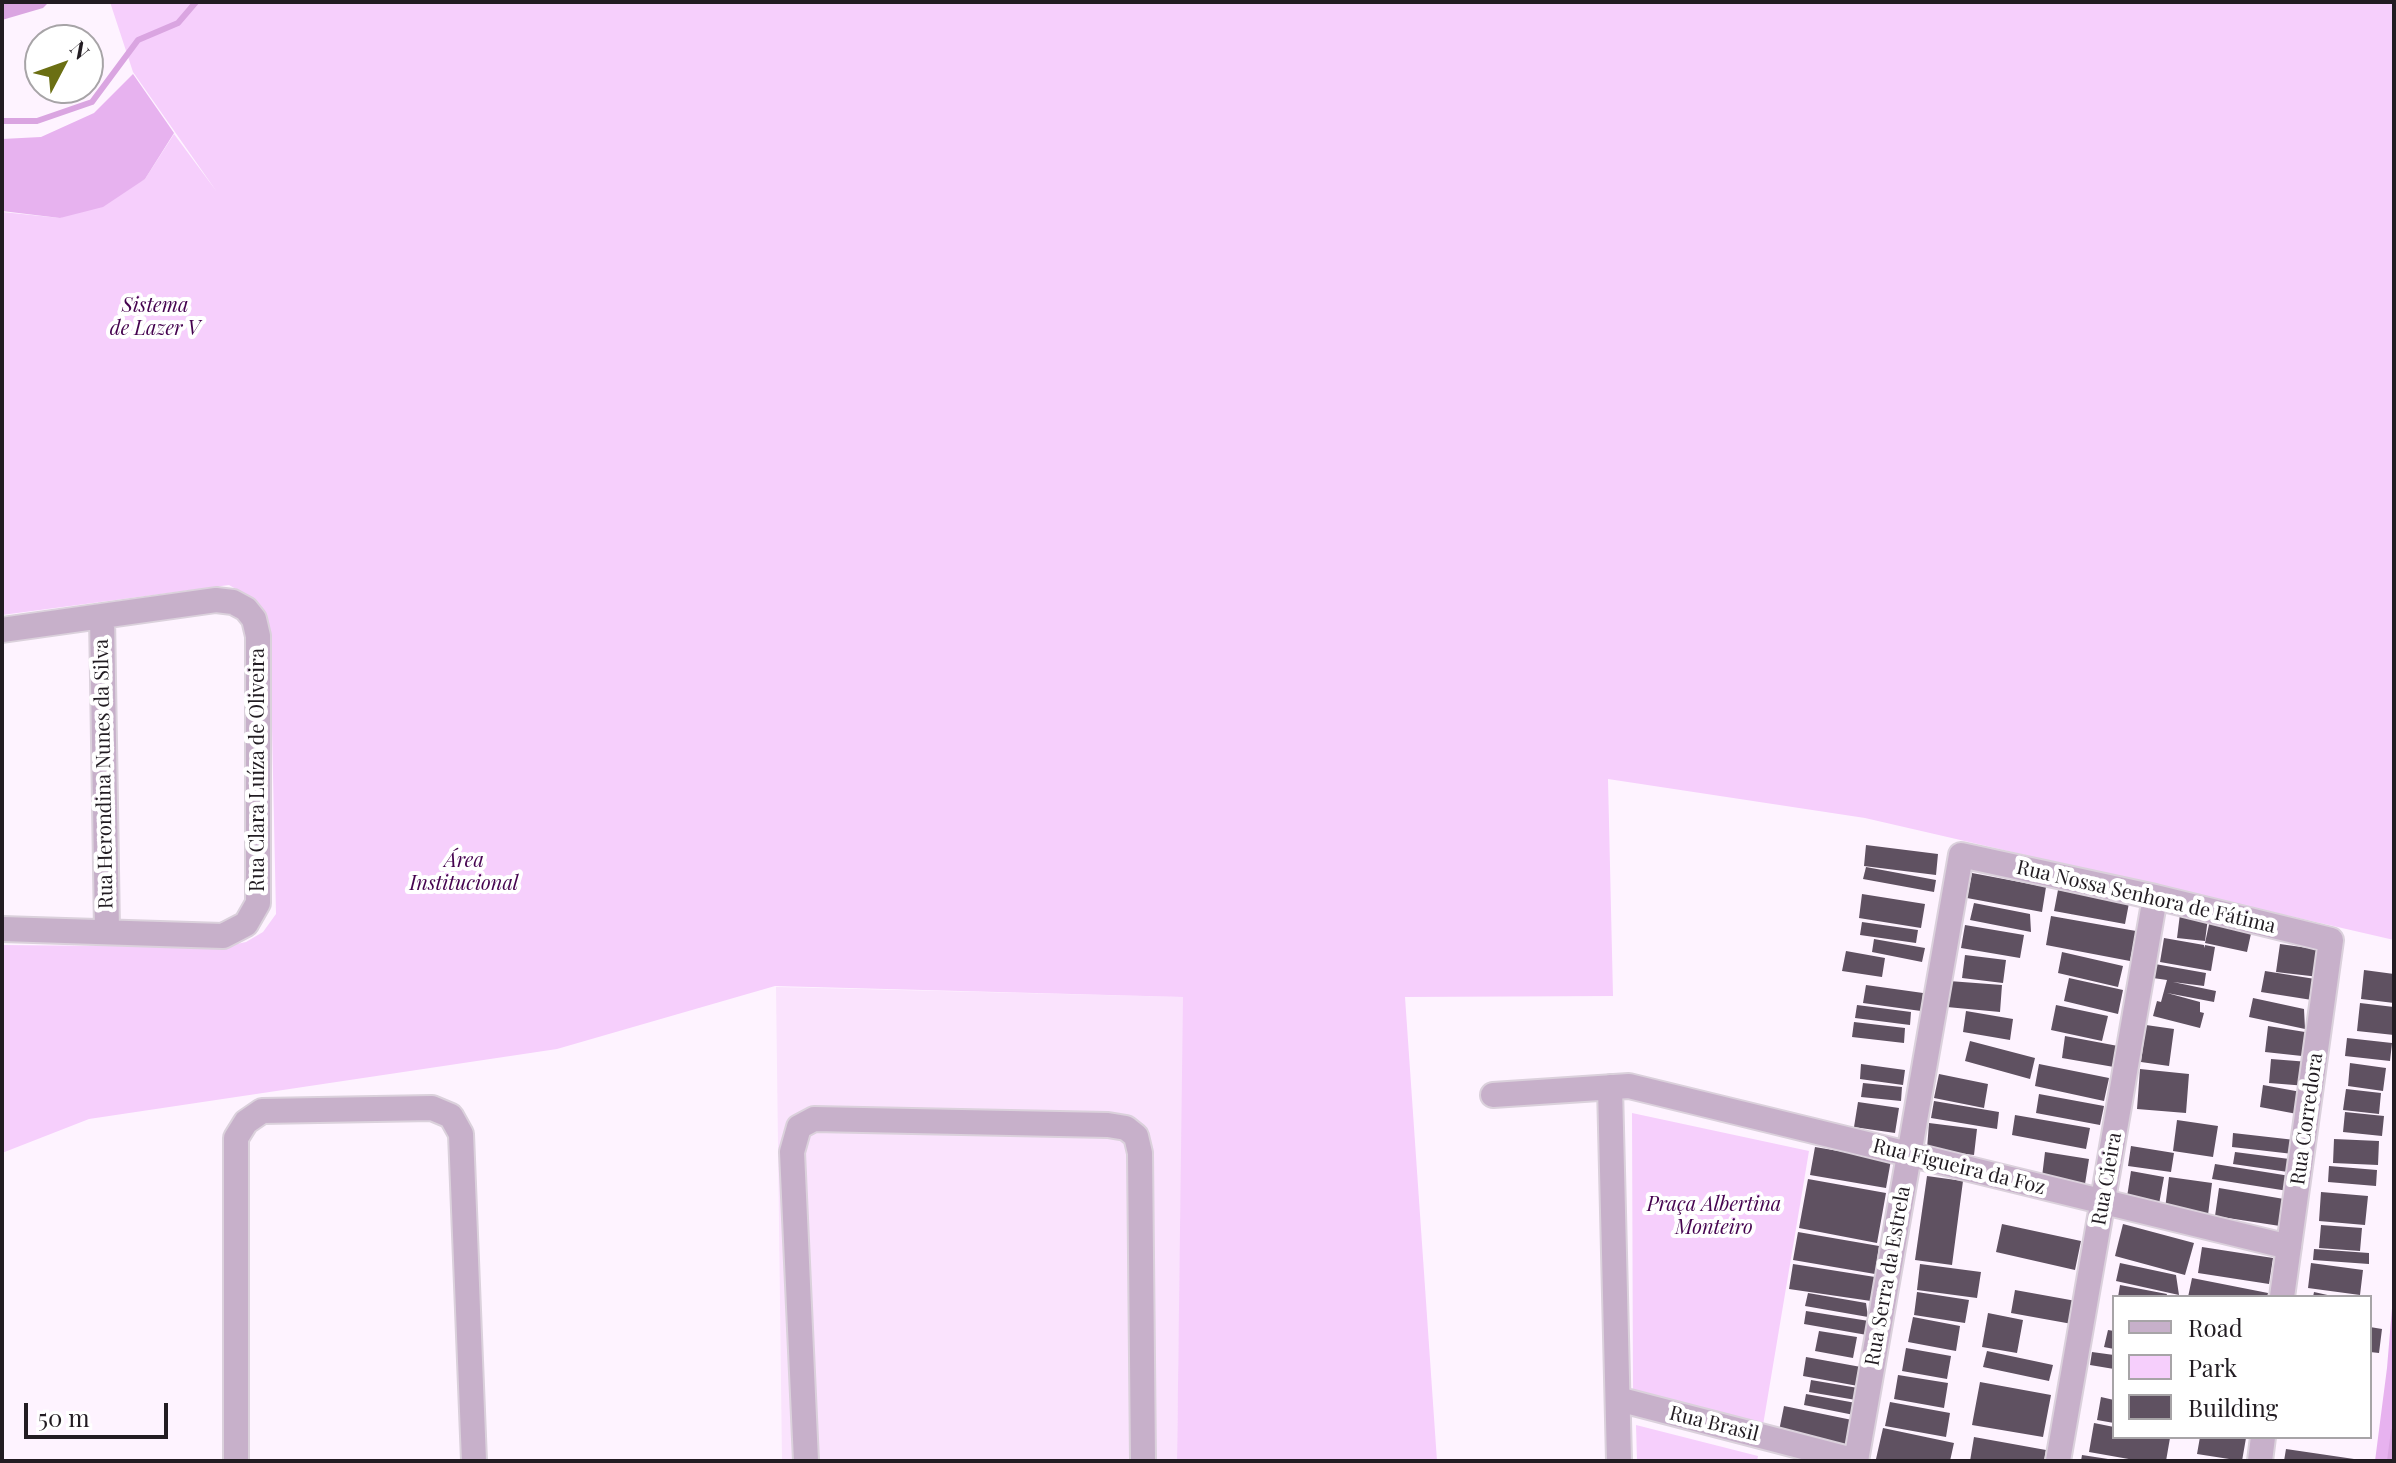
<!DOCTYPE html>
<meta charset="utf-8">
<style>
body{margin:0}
#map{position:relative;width:2396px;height:1463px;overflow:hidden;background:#fef3ff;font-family:"Playfair Display",serif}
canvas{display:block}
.frame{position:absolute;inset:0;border:4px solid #221c22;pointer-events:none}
.legend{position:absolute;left:2112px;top:1295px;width:260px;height:144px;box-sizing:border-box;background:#fff;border:2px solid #a7a4a7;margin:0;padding:10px 14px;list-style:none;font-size:24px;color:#221c22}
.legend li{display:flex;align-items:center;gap:16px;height:40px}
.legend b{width:40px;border:2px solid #a7a4a7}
.north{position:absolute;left:24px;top:24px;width:80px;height:80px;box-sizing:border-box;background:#fff;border:2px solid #a7a4a7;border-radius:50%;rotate:49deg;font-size:22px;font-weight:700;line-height:32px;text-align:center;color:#221c22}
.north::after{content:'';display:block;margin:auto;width:28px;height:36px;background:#6b6f13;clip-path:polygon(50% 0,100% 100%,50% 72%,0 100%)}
.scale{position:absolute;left:24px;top:1403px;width:144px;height:36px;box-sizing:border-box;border:4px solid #221c22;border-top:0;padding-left:10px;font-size:24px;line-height:28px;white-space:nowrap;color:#221c22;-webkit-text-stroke:6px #fff;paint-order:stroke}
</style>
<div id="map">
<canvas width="2396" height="1463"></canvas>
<div class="frame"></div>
<ul class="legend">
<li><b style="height:10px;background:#c7b0ca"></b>Road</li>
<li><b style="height:22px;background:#f6cffc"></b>Park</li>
<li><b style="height:22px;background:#5f5161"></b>Building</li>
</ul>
<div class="north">N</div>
<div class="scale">50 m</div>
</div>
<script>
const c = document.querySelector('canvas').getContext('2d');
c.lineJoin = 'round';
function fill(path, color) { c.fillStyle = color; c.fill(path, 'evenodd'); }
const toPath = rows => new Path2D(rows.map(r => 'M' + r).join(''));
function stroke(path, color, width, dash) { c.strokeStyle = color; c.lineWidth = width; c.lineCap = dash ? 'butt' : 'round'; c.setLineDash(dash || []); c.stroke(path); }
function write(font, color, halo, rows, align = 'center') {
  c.font = font + ' "Playfair Display",serif'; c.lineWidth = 8; c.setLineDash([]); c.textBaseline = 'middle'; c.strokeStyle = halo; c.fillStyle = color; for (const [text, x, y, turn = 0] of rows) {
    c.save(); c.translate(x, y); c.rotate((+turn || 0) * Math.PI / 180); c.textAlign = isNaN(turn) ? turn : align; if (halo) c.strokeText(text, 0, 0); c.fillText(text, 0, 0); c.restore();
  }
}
const built = toPath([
 [776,987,1184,997,1177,1461,782,1461]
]);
const green = toPath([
 [110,2,2394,2,2394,940,1865,818,1608,779,1613,996,1405,997,1437,1461,1177,1461,1183,997,775,986,557,1049,89,1119,2,1153,2,945,223,947,246,942,263,932,276,914,270,634,267,614,252,598,229,585,2,615,2,212,60,218,145,179,174,134,217,192,133,72],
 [1632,1113,1809,1151,1762,1431,1633,1396],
 [1636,1425,1758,1456,1757,1461,1637,1461]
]);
const forest = toPath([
 [133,74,174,133,145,179,103,207,60,218,2,211,2,139,41,137,94,113],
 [2394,1284,2394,1461,2375,1461,2387,1368]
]);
const water = toPath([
 [2,2,49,2,43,8,2,20]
]);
const stream = toPath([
 [2,121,37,121,92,102,138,40,178,23,196,2],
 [2390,1461,2394,1431]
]);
const building = toPath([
 [1866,845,1938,854,1936,875,1864,866],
 [1866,867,1936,880,1934,892,1863,879],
 [1972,873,2046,887,2042,912,1967,898],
 [2058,890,2129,903,2125,924,2054,911],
 [1862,894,1925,904,1921,928,1859,918],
 [1974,903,2030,914,2031,932,1970,920],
 [2180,914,2208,918,2205,941,2177,938],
 [2051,916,2136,931,2130,961,2046,945],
 [2210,920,2252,929,2247,952,2205,943],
 [1862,922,1918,930,1916,943,1860,935],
 [1965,925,2024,935,2020,958,1961,948],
 [2164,938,2204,945,2204,948,2205,945,2215,947,2211,971,2160,962],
 [1874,939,1925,948,1922,962,1872,952],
 [2280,944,2322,950,2319,977,2276,972],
 [1846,951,1885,958,1882,977,1842,971],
 [2062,952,2123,966,2118,987,2058,973],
 [1965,955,2006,960,2003,983,1962,978],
 [2155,964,2206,973,2204,986,2173,982,2216,991,2214,1002,2167,993,2200,1002,2200,1012,2204,1013,2200,1028,2153,1016,2157,1001,2161,1002,2167,980,2153,978],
 [2364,970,2394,974,2394,1003,2361,999],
 [2265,971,2315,979,2312,1000,2261,992],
 [2069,978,2123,990,2118,1014,2064,1001],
 [1949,981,2002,985,2000,1012,1947,1007],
 [1866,985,1923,993,1921,1011,1863,1003],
 [2253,998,2304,1009,2305,1029,2249,1017],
 [2360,1003,2394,1007,2394,1035,2357,1031],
 [1857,1005,1911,1012,1910,1025,1855,1018],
 [2056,1005,2108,1016,2102,1041,2051,1030],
 [1966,1011,2013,1019,2010,1040,1963,1032],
 [1854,1022,1905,1028,1904,1043,1852,1037],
 [2146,1025,2174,1029,2169,1066,2141,1062],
 [2268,1026,2305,1032,2302,1056,2265,1052],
 [2065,1036,2118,1046,2114,1067,2062,1058],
 [2347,1038,2392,1043,2390,1061,2345,1056],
 [1970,1041,2035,1058,2030,1079,1965,1061],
 [2271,1059,2309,1062,2307,1086,2269,1083],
 [2350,1063,2386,1068,2383,1091,2348,1086],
 [1861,1064,1905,1070,1903,1085,1860,1079],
 [2039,1064,2109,1078,2104,1101,2035,1086],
 [2140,1069,2189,1074,2186,1113,2137,1109],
 [1939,1074,1988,1084,1984,1108,1934,1098],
 [1863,1083,1902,1087,1901,1101,1861,1097],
 [2263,1085,2301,1092,2297,1114,2260,1107],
 [2346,1089,2381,1093,2379,1114,2343,1110],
 [2039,1094,2104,1106,2100,1125,2036,1113],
 [1934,1101,1999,1112,1997,1129,1931,1118],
 [1858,1102,1899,1108,1895,1133,1854,1127],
 [2345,1112,2384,1116,2382,1136,2343,1132],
 [2015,1115,2090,1128,2086,1149,2012,1135],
 [2177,1120,2218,1126,2213,1157,2173,1151],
 [1929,1123,1977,1129,1974,1155,1927,1149],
 [2233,1133,2295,1140,2293,1154,2232,1147],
 [2334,1139,2379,1141,2378,1165,2333,1163],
 [2131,1146,2174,1153,2171,1172,2128,1166],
 [1815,1147,1891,1160,1886,1188,1810,1175],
 [2045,1152,2089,1159,2085,1184,2042,1177],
 [2235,1152,2297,1160,2295,1173,2233,1164],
 [2215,1164,2290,1176,2288,1191,2212,1179],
 [2329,1166,2377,1170,2376,1186,2328,1182],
 [2131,1171,2164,1177,2159,1204,2127,1197],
 [1927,1176,1963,1181,1952,1265,1915,1260],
 [2169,1177,2212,1183,2208,1215,2165,1209],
 [1808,1179,1886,1193,1877,1243,1799,1228],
 [2219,1188,2284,1199,2280,1226,2215,1216],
 [2321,1192,2368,1196,2365,1225,2319,1221],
 [2002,1224,2081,1241,2075,1270,1996,1252],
 [2123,1224,2194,1243,2185,1275,2115,1256],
 [2321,1225,2362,1228,2360,1251,2319,1248],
 [1798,1232,1879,1246,1875,1274,1793,1260],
 [2202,1247,2273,1258,2269,1284,2198,1273],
 [2314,1249,2369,1253,2369,1264,2313,1260],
 [2120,1263,2176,1275,2179,1295,2116,1281],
 [2311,1263,2363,1270,2360,1295,2308,1288],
 [1793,1264,1875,1277,1871,1301,1789,1289],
 [1920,1264,1981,1272,1977,1298,1917,1290],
 [2192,1278,2268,1293,2267,1297,2188,1297],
 [2120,1285,2167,1294,2166,1297,2118,1297],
 [2015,1290,2076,1301,2072,1324,2011,1313],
 [1917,1292,1969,1300,1965,1323,1914,1315],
 [2314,1292,2332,1296,2332,1297,2313,1297],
 [1808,1293,1866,1303,1868,1317,1805,1306],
 [1806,1311,1869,1321,1867,1335,1804,1324],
 [1988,1313,2023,1320,2017,1353,1982,1347],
 [1913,1317,1960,1326,1956,1351,1908,1342],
 [2370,1327,2382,1329,2379,1353,2370,1352],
 [2108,1330,2114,1331,2114,1349,2104,1347],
 [1819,1331,1857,1337,1853,1358,1815,1351],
 [1906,1348,1951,1356,1947,1379,1902,1371],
 [1987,1351,2053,1365,2049,1381,1983,1367],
 [2092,1352,2114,1355,2114,1369,2090,1365],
 [1806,1357,1861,1367,1858,1386,1803,1376],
 [1898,1375,1948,1383,1944,1408,1894,1399],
 [1811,1380,1858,1388,1856,1400,1809,1392],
 [1980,1382,2051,1395,2043,1437,1972,1425],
 [1806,1394,1856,1403,1854,1415,1804,1405],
 [2101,1397,2114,1400,2114,1423,2097,1420],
 [1890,1402,1950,1413,1946,1437,1885,1426],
 [1784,1406,1852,1420,1847,1445,1779,1431],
 [2094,1423,2114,1427,2114,1437,2170,1438,2166,1461,2140,1461,2089,1452],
 [1883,1428,1954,1443,1950,1461,1876,1459],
 [1974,1437,2046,1450,2044,1461,1970,1461],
 [2200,1437,2246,1438,2242,1461,2197,1454],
 [2286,1449,2354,1459,2354,1461,2284,1461],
 [2082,1455,2108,1459,2108,1461,2081,1461]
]);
const minor = toPath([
 [102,616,107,931],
 [2,630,216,600,233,602,246,609,254,619,258,636,258,903,246,924,223,936,2,929],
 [1610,1087,1619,1461],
 [1493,1095,1629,1086,2289,1247],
 [1618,1399,1857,1461],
 [236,1461,236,1138,246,1122,262,1111,432,1108,451,1116,461,1134,474,1461],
 [806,1461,792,1152,799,1127,814,1119,1108,1125,1126,1128,1136,1136,1140,1153,1143,1461],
 [1856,1461,1961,855,2155,897,2331,940,2282,1297],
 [2058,1461,2155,897],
 [2260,1461,2263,1437]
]);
const parkNames = [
 ["Sistema",155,306],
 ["de Lazer V",155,329],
 ["Área",464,861],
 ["Institucional",464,884],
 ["Praça Albertina",1714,1205],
 ["Monteiro",1714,1228]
];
const streetNames = [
 ["Rua Clara Luíza de Oliveira",258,770,-90],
 ["Rua Herondina Nunes da Silva",104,774,-91],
 ["Rua Nossa Senhora de Fátima",2146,897,13],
 ["Rua Corredora",2307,1119,-82],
 ["Rua Figueira da Foz",1959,1167,14],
 ["Rua Cieira",2107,1179,-80],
 ["Rua Serra da Estrela",1888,1276,-80],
 ["Rua Brasil",1714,1424,14]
];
fill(built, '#fae3fd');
fill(green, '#f6cffc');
fill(forest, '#e7b2ef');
fill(water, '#daa5e1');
stroke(stream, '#daa5e1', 6);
fill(building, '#5f5161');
stroke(minor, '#dbd1dc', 28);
stroke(minor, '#c7b0ca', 24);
write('italic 20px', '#45034f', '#fff', parkNames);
write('20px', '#221c22', '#fff', streetNames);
</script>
